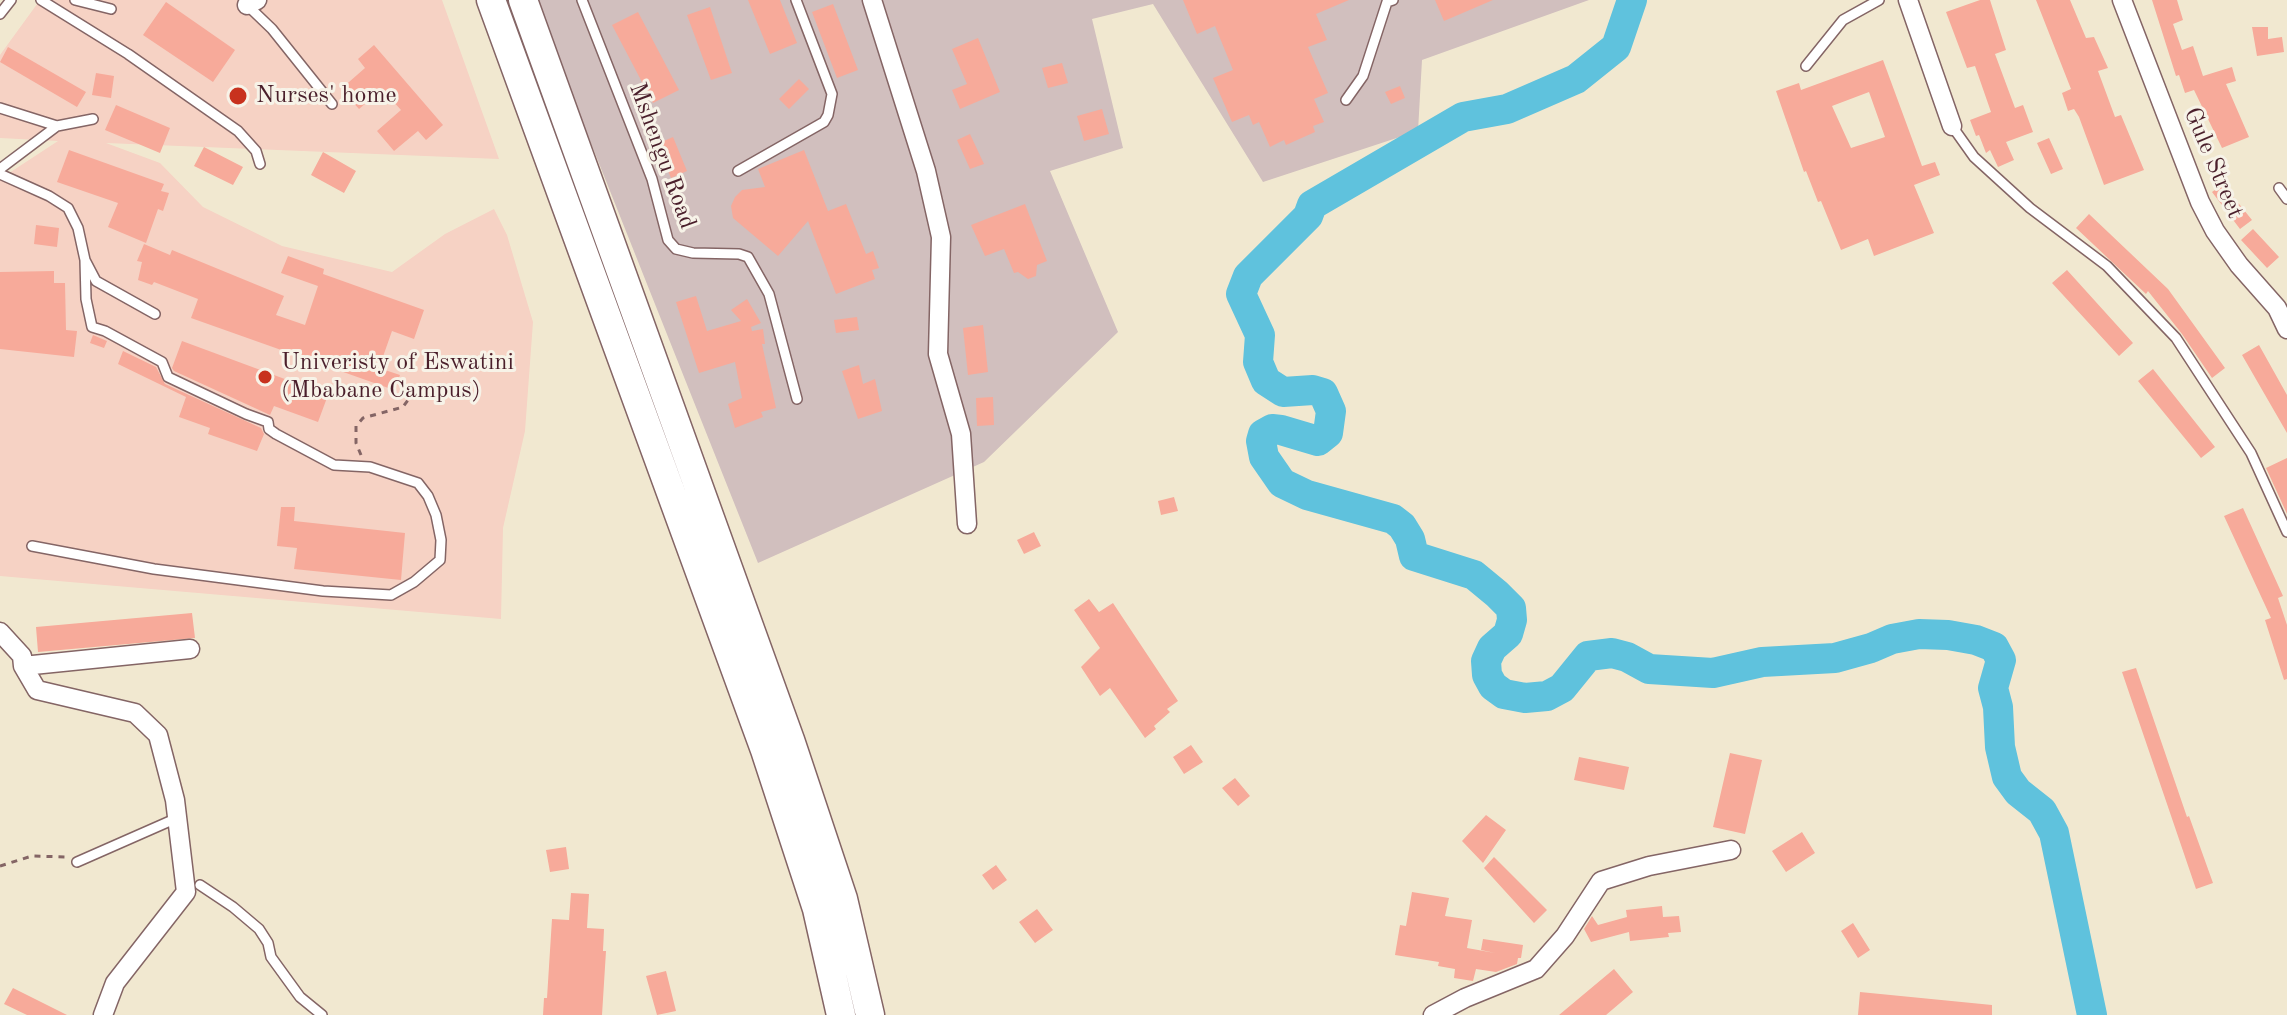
<!DOCTYPE html>
<style>
body{margin:0}
canvas{display:block;background:#f1e8d0}
</style>
<canvas width="2287" height="1015"></canvas>
<script>
const c = document.querySelector('canvas').getContext('2d');
c.lineJoin = 'round';
function fill(path, color) { c.fillStyle = color; c.fill(path, 'evenodd'); }
const toPath = rows => new Path2D(rows.map(r => 'M' + r).join(''));
function stroke(path, color, width, dash) { c.strokeStyle = color; c.lineWidth = width; c.lineCap = dash ? 'butt' : 'round'; c.setLineDash(dash || []); c.stroke(path); }
function write(font, color, halo, rows, align = 'center') {
  c.font = font + ' "Old Standard TT",serif'; c.lineWidth = 6; c.setLineDash([]); c.textBaseline = 'middle'; c.strokeStyle = halo; c.fillStyle = color; for (const [text, x, y, turn = 0] of rows) {
    c.save(); c.translate(x, y); c.rotate((+turn || 0) * Math.PI / 180); c.textAlign = isNaN(turn) ? turn : align; if (halo) c.strokeText(text, 0, 0); c.fillText(text, 0, 0); c.restore();
  }
}
const built = toPath([
 [40,0,442,0,499,159,106,143,160,163,203,207,282,246,392,272,445,234,494,209,507,235,533,322,525,431,503,528,501,619,0,576,0,179,58,141,0,138,0,55]
]);
const industrial = toPath([
 [534,0,1589,0,1422,60,1418,131,1263,182,1153,4,1092,19,1123,148,1050,171,1118,332,984,462,758,563]
]);
const river = toPath([
 [1632,0,1616,47,1576,79,1507,109,1463,117,1312,205,1308,216,1248,276,1241,294,1260,335,1258,362,1266,381,1283,392,1313,390,1323,393,1331,411,1328,433,1318,441,1281,430,1272,429,1263,434,1261,441,1264,457,1282,483,1307,495,1393,519,1402,526,1410,539,1414,556,1474,575,1497,594,1511,608,1512,620,1508,634,1492,648,1486,661,1487,675,1493,686,1504,694,1525,698,1547,696,1562,688,1588,656,1612,653,1627,657,1649,669,1713,673,1762,662,1835,658,1871,648,1892,639,1919,634,1948,635,1976,640,1994,647,2001,660,1993,688,1998,707,2000,747,2007,777,2018,792,2042,811,2054,833,2092,1015]
]);
const building = toPath([
 [748,0,780,0,797,43,770,54],
 [1183,0,1349,0,1316,14,1327,40,1308,47,1328,93,1314,99,1324,122,1313,126,1315,132,1286,145,1284,140,1270,147,1259,122,1253,125,1249,115,1232,122,1213,78,1233,70,1215,26,1197,34],
 [1435,0,1493,0,1444,21],
 [1980,0,1990,0,2006,50,1995,54,2015,108,2023,105,2033,132,2006,142,2014,160,1998,167,1990,150,1986,153,1979,135,1976,136,1970,120,1991,112,1975,66,1967,68,1946,12],
 [2036,0,2070,0,2086,38,2094,37,2108,68,2098,71,2115,117,2121,115,2144,170,2104,185,2079,117,2074,109,2068,111,2062,93,2071,89],
 [2152,0,2177,0,2183,20,2173,24,2182,50,2193,46,2203,76,2232,67,2236,81,2226,84,2249,137,2222,148,2194,90,2185,93,2179,75,2176,76],
 [166,2,235,50,213,82,143,35],
 [833,4,858,70,837,78,812,12],
 [710,7,732,73,711,80,687,15],
 [638,12,679,90,653,103,612,25],
 [2252,27,2268,27,2268,39,2282,37,2284,52,2257,56],
 [978,38,1000,92,960,109,952,90,967,84,952,49],
 [374,45,443,125,426,140,418,131,394,151,377,131,401,110,382,89,359,109,341,89,365,68,358,59],
 [8,47,86,92,77,107,0,62],
 [1883,60,1922,166,1935,162,1940,175,1914,185,1934,233,1874,256,1868,239,1841,250,1821,201,1818,202,1806,171,1804,172,1776,91,1799,83,1801,90],
 [1869,92,1885,137,1851,148,1832,106],
 [1062,63,1068,83,1048,88,1042,68],
 [96,73,114,76,111,98,92,95],
 [799,79,809,89,789,109,779,99],
 [1400,86,1405,98,1391,104,1385,92],
 [116,105,170,128,160,153,105,130],
 [1102,109,1109,134,1084,141,1077,116],
 [970,134,984,164,970,169,957,140],
 [673,137,687,171,671,178,657,144],
 [2049,138,2063,169,2051,174,2037,143],
 [204,147,243,167,233,185,194,166],
 [69,150,164,184,161,191,169,193,163,211,158,209,146,243,108,227,118,203,57,182],
 [804,150,828,211,846,204,866,254,873,251,879,268,872,270,875,279,836,294,808,221,778,256,733,218,731,206,735,197,742,190,765,187,758,169],
 [323,152,356,171,344,193,311,175],
 [2223,184,2252,220,2240,229,2212,192],
 [1025,204,1047,261,1037,265,1036,276,1028,279,1018,272,1014,273,1004,249,985,256,971,225],
 [2089,214,2168,289,2225,368,2212,378,2182,334,2148,291,2146,294,2076,228],
 [36,225,59,228,57,247,34,244],
 [2253,229,2279,257,2267,268,2241,240],
 [144,244,170,255,172,250,284,296,276,315,305,325,318,286,281,273,288,256,324,269,323,274,424,310,414,339,392,331,379,368,400,375,394,390,191,318,198,299,154,282,152,285,138,280,142,262,137,261],
 [2067,270,2133,343,2119,356,2052,283],
 [54,271,54,283,65,283,66,330,77,331,74,357,0,349,0,272],
 [696,296,707,331,741,321,731,310,747,299,761,323,751,327,752,331,763,329,765,344,762,344,776,408,761,412,763,417,735,428,728,404,742,398,735,362,699,373,676,302],
 [857,317,859,330,836,333,834,320],
 [983,325,988,372,968,375,963,328],
 [93,335,107,341,104,348,90,343],
 [182,341,328,395,318,422,274,406,270,415,174,371,172,368],
 [2259,345,2287,395,2287,433,2242,355],
 [123,351,156,367,165,384,261,428,264,434,257,451,208,434,210,428,179,417,186,397,118,364],
 [859,365,863,384,875,379,882,411,858,419,842,371],
 [2153,369,2215,447,2201,458,2138,381],
 [993,397,994,425,977,426,976,398],
 [2287,458,2287,514,2266,468],
 [1174,497,1178,511,1161,515,1158,501],
 [281,507,295,507,294,521,405,533,401,580,294,569,297,548,277,546],
 [2243,508,2283,596,2278,598,2287,625,2287,679,2284,680,2265,620,2271,618,2224,516],
 [1034,532,1041,546,1024,554,1017,540],
 [1089,599,1099,612,1113,603,1178,701,1167,709,1170,712,1154,726,1156,729,1145,738,1110,688,1100,696,1081,667,1100,648,1074,610],
 [192,613,195,638,38,652,36,627],
 [2136,668,2187,817,2189,816,2213,883,2196,889,2122,672],
 [1191,745,1203,762,1184,774,1173,757],
 [1730,753,1762,760,1745,834,1713,827],
 [1579,757,1629,767,1624,790,1574,780],
 [1235,778,1250,796,1238,806,1222,788],
 [1486,815,1506,830,1483,863,1462,841],
 [1802,832,1815,853,1786,872,1772,851],
 [566,847,569,869,550,872,546,850],
 [1494,857,1547,910,1534,923,1484,868],
 [996,865,1007,880,993,890,982,875],
 [1412,892,1449,898,1445,916,1472,920,1467,948,1495,953,1481,950,1483,939,1523,945,1521,958,1518,958,1517,964,1496,972,1476,969,1473,981,1454,978,1455,969,1438,966,1439,962,1395,955,1400,925,1406,926],
 [571,893,589,894,587,928,604,929,603,951,606,951,602,1015,543,1015,544,998,547,998,552,919,569,920],
 [1662,906,1663,917,1679,916,1681,932,1668,933,1669,937,1630,941,1629,932,1591,942,1584,929,1592,916,1598,925,1627,917,1626,910],
 [1037,909,1053,930,1035,943,1019,922],
 [1853,923,1870,950,1858,958,1841,931],
 [1614,969,1633,992,1606,1015,1559,1015],
 [666,971,676,1011,657,1015,646,976],
 [13,988,67,1015,27,1015,4,1004],
 [1860,992,1992,1005,1992,1015,1858,1015]
]);
const path = toPath([
 [361,455,356,443,356,426,363,418,403,407,408,400],
 [0,866,32,856,66,857]
]);
const lane = toPath([
 [41,0,128,54,238,131,256,151,260,164],
 [75,0,111,9],
 [582,0,652,179,668,240,676,249,693,253,739,254,748,257,769,294,797,399],
 [247,5,272,29,332,104],
 [0,14,11,0],
 [1806,66,1843,20,1879,0],
 [1346,100,1363,76,1387,2,1393,0],
 [0,108,57,126],
 [1952,126,1974,157,2030,208,2107,266,2176,338,2251,453,2287,532],
 [0,169,57,126,93,119],
 [738,171,824,122,828,115,832,94,796,0],
 [0,174,49,196,68,208,78,228,85,260,96,281,155,314],
 [2279,188,2287,199],
 [32,546,154,569,323,591,391,595,414,582,440,560,441,540,436,515,428,496,418,483,370,467,334,465,276,434,269,429,268,422,246,414,168,377,162,362,105,331,92,327,86,299,85,260],
 [77,862,177,818],
 [200,885,233,907,259,929,268,943,271,957,300,997,322,1015]
]);
const street = toPath([
 [872,0,926,171,941,237,938,354,961,434,967,524],
 [1908,0,1952,126],
 [2122,0,2200,202,2215,231,2239,265,2277,308,2287,329],
 [247,5,257,0],
 [0,632,22,656,23,666,37,690,135,713,158,735,175,800,186,892,115,983,103,1015],
 [23,666,190,649],
 [1433,1015,1465,998,1536,969,1565,936,1601,881,1649,866,1731,850]
]);
const primary = toPath([
 [491,0,765,750,817,909,841,1015],
 [523,0,790,740,843,899,870,1015]
]);
const markers = [
 [238,96,10,"#c8321e"],
 [265,377,8,"#c8321e"]
];
const poiNames = [
 ["Nurses' home",256,96],
 ["Univeristy of Eswatini",281,363],
 ["(Mbabane Campus)",281,391]
];
const streetNames = [
 ["Mshengu Road",662,156,70],
 ["Gule Street",2213,163,67]
];
fill(built, '#f6d2c4');
fill(industrial, '#d1bfbe');
stroke(river, '#5fc2dd', 30);
fill(building, '#f7aa9a');
stroke(lane, '#846565', 12);
stroke(street, '#846565', 21);
stroke(primary, '#846565', 31);
stroke(path, '#846565', 3, [6, 6]);
stroke(lane, '#fff', 9);
stroke(street, '#fff', 18);
stroke(primary, '#fff', 28);
for (const [x, y, r, color] of markers) { const dot = new Path2D(); dot.arc(x, y, r, 0, 2 * Math.PI); c.fillStyle = color; c.fill(dot); stroke(dot, '#f7f3e8', 3); }
write('24px', '#4a1f2b', '#f7f3e8', poiNames, 'left');
write('24px', '#4a1f2b', '#f7f3e8', streetNames);
</script>
